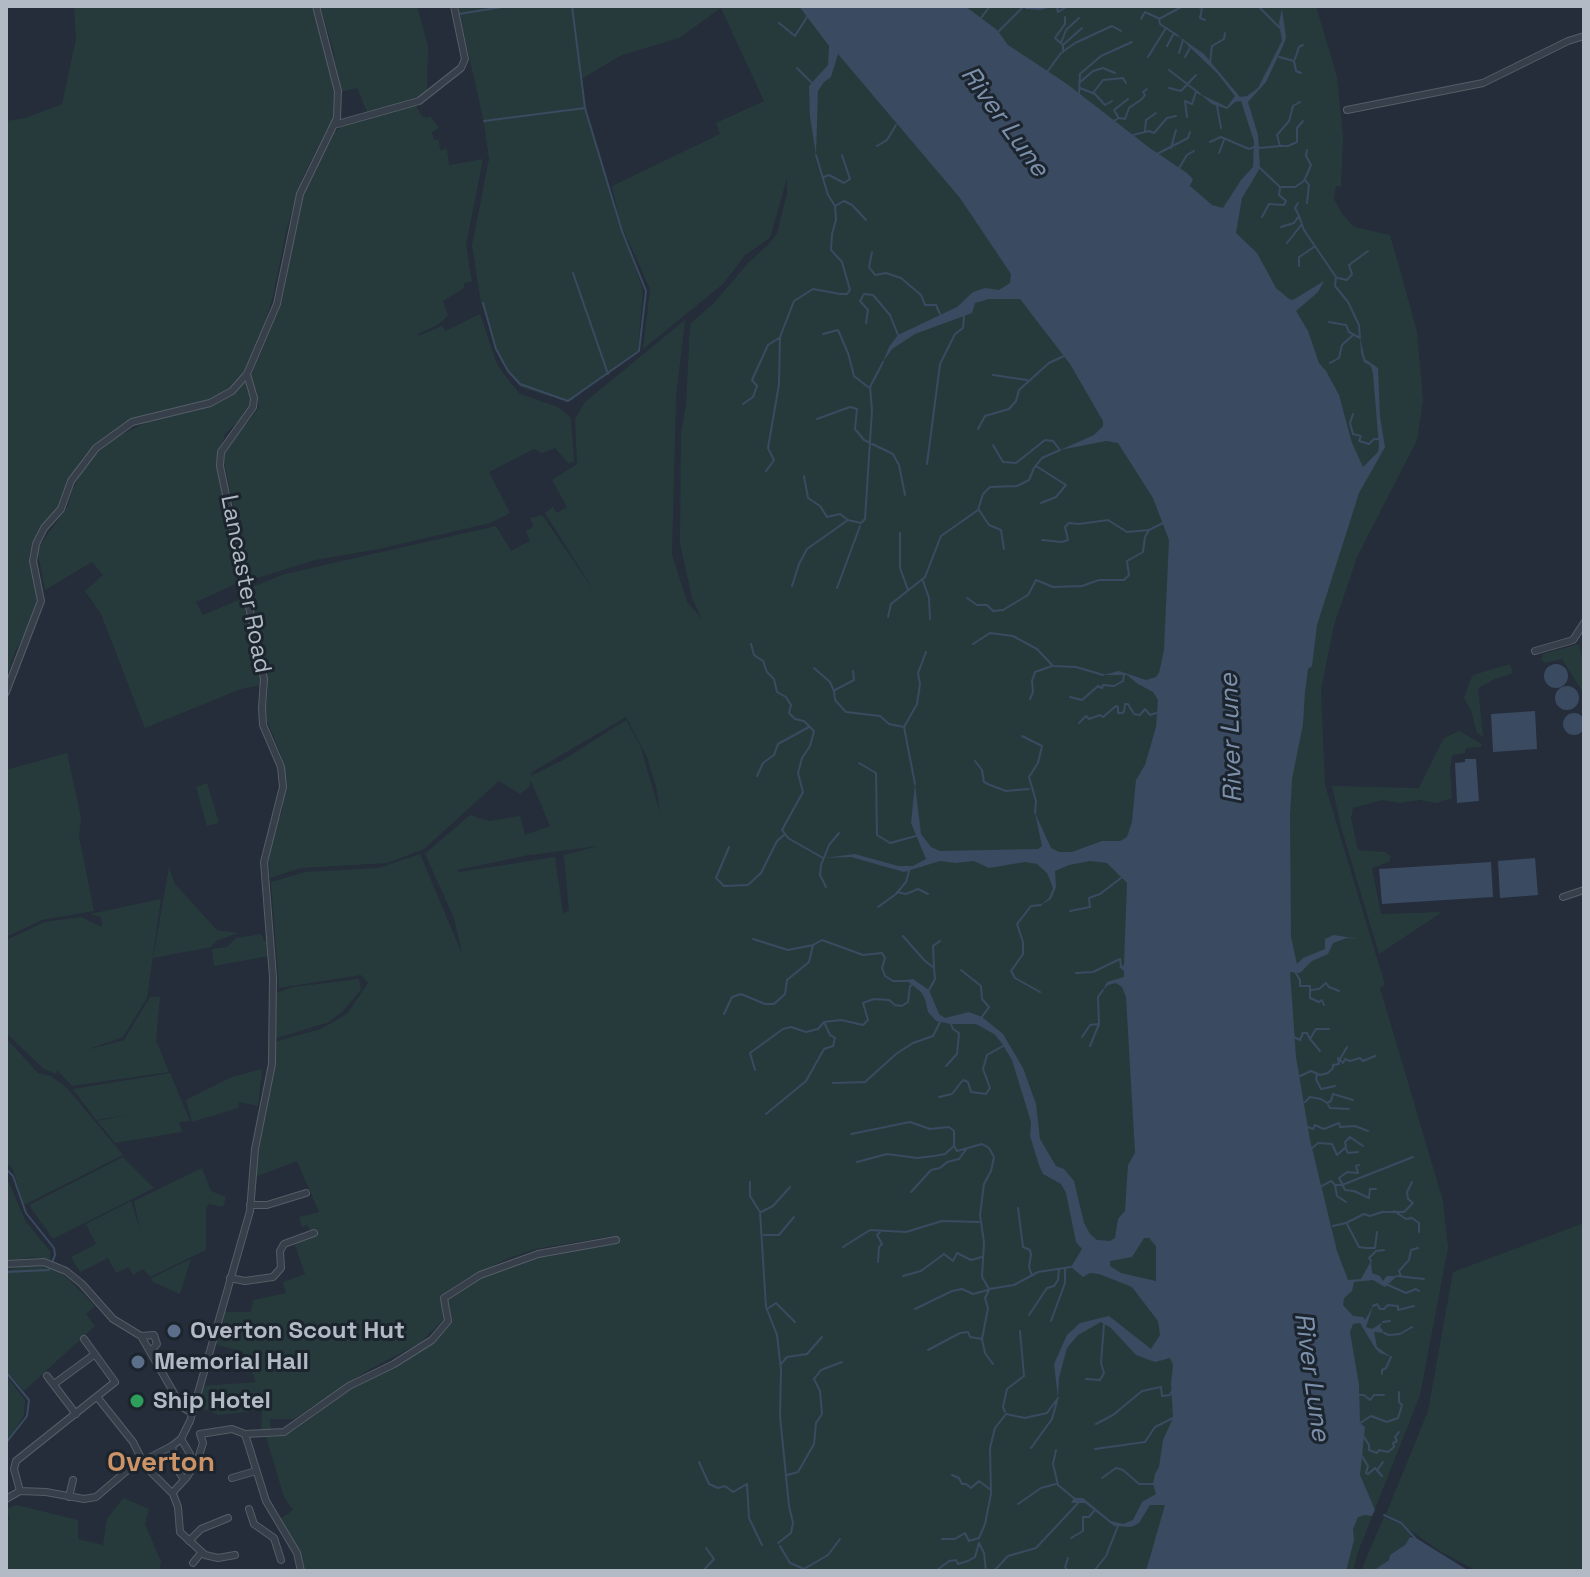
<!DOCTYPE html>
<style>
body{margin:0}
#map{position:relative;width:1590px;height:1577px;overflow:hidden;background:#242d39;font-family:"Space Grotesk",sans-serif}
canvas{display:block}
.frame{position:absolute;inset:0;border:8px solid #b2bac5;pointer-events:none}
</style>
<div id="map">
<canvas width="1590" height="1577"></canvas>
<div class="frame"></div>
</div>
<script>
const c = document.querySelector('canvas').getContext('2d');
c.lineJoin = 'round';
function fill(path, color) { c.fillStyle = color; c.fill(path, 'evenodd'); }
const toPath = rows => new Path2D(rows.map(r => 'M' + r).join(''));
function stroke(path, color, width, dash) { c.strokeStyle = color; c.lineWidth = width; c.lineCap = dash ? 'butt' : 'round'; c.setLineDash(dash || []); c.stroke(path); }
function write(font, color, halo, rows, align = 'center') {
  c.font = font + ' "Space Grotesk",sans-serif'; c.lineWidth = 6; c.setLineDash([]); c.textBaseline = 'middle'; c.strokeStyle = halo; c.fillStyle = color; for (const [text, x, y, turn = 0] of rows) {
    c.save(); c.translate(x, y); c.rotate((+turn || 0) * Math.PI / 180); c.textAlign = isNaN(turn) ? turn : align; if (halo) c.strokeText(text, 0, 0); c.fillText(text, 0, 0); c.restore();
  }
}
const green = toPath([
 [74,6,313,6,335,88,334,117,303,176,287,228,273,296,262,333,244,375,235,385,216,398,130,421,99,441,83,457,64,490,57,510,39,529,31,546,29,560,36,584,37,602,27,630,15,652,6,679,6,121,25,118,62,104,76,39],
 [320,6,417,6,428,46,427,93,417,100,368,114,357,88,340,92,333,49],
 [458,6,834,6,1178,458,1280,1571,303,1571,298,1549,280,1519,293,1510,284,1497,266,1437,280,1436,293,1431,354,1387,436,1340,451,1321,446,1299,481,1277,540,1257,619,1242,613,1236,535,1249,509,1258,467,1278,442,1295,443,1320,420,1343,370,1369,294,1419,270,1419,271,1431,261,1431,262,1410,219,1415,197,1406,202,1386,256,1382,243,1352,215,1344,224,1312,251,1312,253,1300,286,1293,283,1282,305,1274,294,1242,311,1231,307,1225,302,1227,299,1217,319,1212,297,1161,255,1177,274,1042,321,1029,347,1014,368,983,361,975,279,988,271,882,305,872,379,868,420,854,462,954,454,918,425,854,470,815,489,821,520,816,525,835,550,826,531,781,529,787,520,794,499,781,424,849,387,863,301,868,270,878,268,843,282,812,285,775,281,755,265,716,268,689,249,588,285,574,496,526,511,551,530,541,526,531,534,526,530,518,542,515,595,592,545,513,553,507,557,513,567,507,552,480,577,464,575,419,585,402,685,320,676,397,672,554,687,602,702,619,692,598,680,543,681,432,686,406,690,324,714,303,748,263,770,243,777,233,787,193,787,178,770,238,745,255,723,284,643,349,650,289,622,227,643,290,638,350,569,402,520,387,501,361,481,303,472,245,489,159,484,123],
 [721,8,764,101,716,123,720,134,612,186,620,222,585,109,579,71,583,78,622,55,679,38],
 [626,717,647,757,656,786,660,813,640,745,626,720,563,760,531,776,532,772],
 [598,846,564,855,569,911,563,913,555,857,459,872,457,870,529,855,529,853,531,855],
 [905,6,1316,6,1337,77,1343,136,1341,186,1336,186,1334,199,1343,215,1354,227,1390,235,1405,288,1417,332,1423,400,1417,440,1357,557,1334,625,1321,689,1323,740,1325,785,1385,985,1380,988,1443,1201,1448,1248,1420,1395,1358,1552,1353,1571,1317,1571,1306,1281,1272,712],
 [415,104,422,116,427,118,430,116,439,128,432,132,434,140,439,140,440,150,447,149,449,165,483,159,466,245,472,282,464,283,464,288,443,301,448,315,439,324,418,334,418,336,442,326,445,331,480,314,497,364,509,381,520,394,558,407,571,418,574,462,568,463,555,448,542,453,534,449,489,472,510,513,490,523,379,549,315,560,248,581,223,456,229,438,248,422,259,407,251,376,282,302,302,196,334,132,343,126],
 [246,382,252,404,248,412,225,434,218,457,242,581,196,602,203,615,246,597,261,685,241,689,145,728,101,614,85,591,103,575,92,562,45,590,37,549,68,506,72,490,82,472,96,454,114,438,153,419,198,410,216,403],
 [1579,644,1584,667,1584,694,1562,659,1545,663,1541,659,1543,654],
 [1510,664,1513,673,1495,679,1478,688,1483,737,1477,733,1471,710,1464,698,1471,679,1473,675],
 [1459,731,1482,744,1481,747,1466,748,1465,753,1452,755,1450,771,1452,798,1436,803,1420,800,1400,803,1382,800,1353,808,1351,818,1358,850,1385,852,1391,856,1389,862,1372,868,1381,914,1442,912,1379,954,1341,827,1332,786,1419,788,1444,738],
 [67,753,81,817,79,837,94,911,42,920,6,937,6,770],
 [207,783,219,823,207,826,196,787],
 [169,867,175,884,217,930,238,933,216,941,211,947,153,958],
 [161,899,147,998,123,1037,87,1050,124,1040,150,997,160,997,156,1040,169,1072,72,1086,57,1070,56,1074,44,1069,6,1033,6,940,45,922,81,917,102,927,101,917,90,914],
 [262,934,264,941,268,940,269,956,214,966,212,949,227,947,236,938],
 [359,979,361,990,343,1011,329,1022,274,1039,276,993,293,987],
 [6,1038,38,1073,51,1076,67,1088,123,1155,24,1205,13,1170,6,1161],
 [262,1069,258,1106,239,1102,238,1108,192,1122,186,1100,232,1077],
 [170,1073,190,1121,179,1122,182,1132,115,1143,97,1121,126,1115,96,1120,73,1089],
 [123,1157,154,1188,53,1239,29,1205],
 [202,1168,211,1191,226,1197,223,1207,209,1204,206,1209,206,1250,150,1277,143,1269,133,1275,128,1267,116,1273,108,1258,80,1272,71,1257,96,1244,86,1224,131,1201,140,1230,134,1201],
 [6,1176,26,1222,50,1251,50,1259,33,1257,6,1261],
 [1584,1223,1584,1571,1477,1571,1443,1553,1386,1514,1428,1411,1453,1272],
 [191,1259,180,1294,153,1282,151,1278],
 [37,1264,52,1267,67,1278,95,1306,86,1314,95,1326,24,1391,6,1370,6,1270],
 [6,1375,25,1400,24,1415,6,1444],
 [123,1498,149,1509,145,1524,161,1562,159,1571,6,1571,6,1521,10,1519,6,1509,17,1505,78,1520,78,1539,103,1545,107,1519],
 [1384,1517,1400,1524,1411,1535,1405,1545,1382,1566,1372,1571,1363,1571,1362,1568]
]);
const water = toPath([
 [799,6,965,6,997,30,1008,45,1067,84,1151,149,1187,173,1193,179,1190,186,1212,205,1223,208,1241,180,1253,167,1254,141,1241,101,1235,102,1227,109,1212,104,1200,94,1227,107,1235,96,1217,73,1178,36,1204,54,1240,97,1247,96,1258,88,1282,41,1279,23,1282,9,1286,38,1282,48,1266,82,1248,102,1258,135,1260,168,1242,198,1236,233,1257,253,1276,288,1289,299,1293,300,1324,281,1318,292,1296,311,1308,331,1319,363,1326,371,1339,395,1352,443,1363,467,1378,452,1379,446,1373,374,1371,366,1364,362,1361,353,1360,338,1365,359,1378,368,1380,417,1385,447,1359,493,1317,625,1312,666,1308,669,1305,692,1303,724,1292,779,1290,815,1291,937,1297,964,1303,958,1325,949,1325,939,1334,935,1359,939,1347,938,1333,943,1328,954,1312,961,1300,973,1290,972,1296,1057,1310,1140,1337,1251,1348,1280,1361,1279,1371,1261,1372,1273,1380,1276,1383,1281,1387,1276,1397,1276,1385,1287,1373,1280,1354,1282,1352,1291,1344,1298,1343,1305,1353,1316,1363,1317,1365,1320,1373,1306,1366,1327,1372,1329,1383,1322,1380,1326,1384,1333,1374,1332,1377,1347,1391,1357,1380,1353,1375,1348,1360,1323,1353,1324,1350,1332,1359,1385,1360,1423,1365,1427,1360,1475,1375,1510,1372,1516,1365,1515,1358,1517,1353,1529,1354,1540,1346,1571,1146,1571,1165,1505,1150,1505,1139,1523,1131,1527,1114,1526,1085,1503,1071,1503,1074,1498,1083,1498,1111,1521,1123,1524,1133,1520,1142,1502,1156,1494,1153,1484,1155,1474,1159,1467,1163,1440,1173,1418,1171,1383,1173,1365,1170,1358,1155,1362,1136,1355,1111,1328,1101,1322,1078,1335,1067,1348,1059,1378,1058,1398,1054,1364,1067,1335,1080,1323,1109,1316,1151,1349,1160,1335,1158,1321,1132,1287,1099,1274,1090,1273,1083,1277,1071,1267,1082,1249,1076,1242,1066,1193,1061,1184,1043,1174,1039,1165,1030,1136,1031,1122,1012,1060,1001,1042,994,1034,976,1024,951,1024,936,1021,928,1012,925,999,921,992,906,980,913,979,929,990,939,1014,945,1018,969,1012,982,1017,1003,1034,1023,1068,1036,1104,1040,1139,1056,1166,1064,1169,1074,1181,1084,1223,1090,1234,1097,1240,1110,1241,1115,1238,1118,1219,1125,1211,1128,1165,1135,1153,1126,997,1122,987,1116,983,1108,985,1103,990,1107,982,1124,977,1124,971,1119,967,1124,965,1127,883,1107,863,1090,861,1069,865,1055,871,1056,887,1051,899,1041,905,1049,898,1053,888,1047,873,1037,864,1025,862,989,868,974,861,955,863,940,861,904,872,851,857,824,858,855,854,898,866,913,866,926,859,911,823,915,784,921,834,931,847,940,851,1038,849,1042,846,1035,813,1051,848,1059,852,1072,852,1102,841,1120,841,1127,837,1132,822,1136,780,1145,765,1156,727,1158,700,1153,692,1138,684,1127,675,1103,675,1119,671,1146,680,1156,677,1159,673,1164,650,1169,540,1153,498,1118,443,1106,441,1060,450,1094,435,1103,426,1103,421,1070,364,1020,299,989,299,975,303,972,313,915,334,892,349,883,362,889,347,898,335,957,307,973,292,985,288,999,290,1010,283,1011,274,960,198,838,54,831,77,824,82,818,91,816,155,810,117,809,86,828,65,829,46],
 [1144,1238,1149,1238,1156,1246,1156,1281,1121,1273,1110,1266,1110,1261,1132,1257],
 '1544 676a12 12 0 1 1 24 0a12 12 0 1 1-24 0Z',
 '1555 698a12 12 0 1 1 24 0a12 12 0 1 1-24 0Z',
 [1535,711,1537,749,1493,752,1491,714],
 '1563 724a11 11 0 1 1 22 0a11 11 0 1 1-22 0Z',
 [1465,759,1476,759,1479,801,1457,803,1455,763,1465,762],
 [1535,858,1538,895,1500,898,1498,861],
 [1491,862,1493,897,1382,904,1379,869],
 [1410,1537,1416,1538,1469,1571,1376,1569,1389,1560,1390,1555,1405,1545]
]);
const stream = toPath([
 [1057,6,1058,12,1068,6],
 [1194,6,1202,8,1200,18,1205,20],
 [1258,6,1280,28],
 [1026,8,1040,9,1052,6],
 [459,14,508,6],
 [981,18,990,6],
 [1141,19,1145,12,1158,18],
 [779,23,795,36,807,17],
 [998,32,1024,6],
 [1178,36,1160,24,1159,19,1183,6],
 [1061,43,1066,30,1079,18],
 [1063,45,1082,28],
 [1167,46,1174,33],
 [1063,52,1063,45,1055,38,1065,24,1065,17],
 [1179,53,1183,40],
 [1148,57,1166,28],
 [1185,57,1190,48],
 [1279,57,1294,61,1296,71,1301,73],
 [1295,59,1299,47,1303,45],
 [1210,63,1212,46,1224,39,1225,33],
 [797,68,812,83],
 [1169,70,1200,94],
 [1047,72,1061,53,1075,43,1112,26,1121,31],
 [1079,83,1093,71,1103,68,1115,73],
 [1080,88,1095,94,1105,105,1112,101],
 [1169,88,1181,91,1196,75],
 [1093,93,1103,80,1123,78,1126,83],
 [1079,94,1080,74,1101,56,1132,42],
 [1217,106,1221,128],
 [1118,117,1114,110,1128,99],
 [1187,117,1185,101,1192,104,1196,92],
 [484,121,585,108],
 [1114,121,1119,118,1125,119,1129,108,1142,99,1145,95,1143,92,1147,89],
 [1145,131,1146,120,1156,113],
 [1133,135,1149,131,1154,133,1167,118,1176,116],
 [1210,142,1221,137,1249,149,1257,146,1260,148,1280,146,1277,135,1289,121,1293,106,1300,102],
 [877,146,887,140,896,125],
 [1280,146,1288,146,1297,142,1297,128,1303,121],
 [1171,148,1176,130],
 [1219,153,1224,140],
 [1157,154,1188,138,1190,132],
 [1179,168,1187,155,1194,151],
 [1260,168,1280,187,1295,187,1304,181,1311,165,1306,156,1307,150],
 [824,177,829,175,844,183,850,179,842,155],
 [1306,181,1309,185,1307,203],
 [1298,203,1295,208,1299,216],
 [835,206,844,201,852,205,866,220],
 [1262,217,1269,204,1284,205,1286,201,1279,195,1280,188],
 [1281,227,1294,223,1299,216,1304,230,1336,277,1335,286,1348,302,1359,325,1360,338],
 [1287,243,1302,224],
 [872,252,869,267,875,275,886,273,901,278,921,295,925,305,936,305,940,314],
 [1299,266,1299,257,1314,247],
 [573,273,608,374],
 [1338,278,1347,280,1352,274,1349,265,1368,251],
 [483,303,496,349,508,371,520,384,568,401,639,351,646,291,622,231,585,108,572,6],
 [1329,322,1346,325,1349,332,1360,338],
 [866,323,868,310,860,301,864,294,873,295,890,315,898,335],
 [823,334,838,330,848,353,854,376,868,387],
 [1330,363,1339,358,1342,345,1353,335],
 [993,375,1027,380],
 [743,404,753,397,757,386,752,380,768,345,779,338],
 [1353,414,1350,423,1353,434,1361,436,1359,441,1369,444,1374,439,1381,439],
 [817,419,850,407,857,409,855,429,864,440,893,454,899,465,905,495],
 [978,429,985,416,1009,409,1016,401,1019,390,1049,363,1064,356],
 [927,464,940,364,955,334,963,328,964,316],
 [1036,466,1066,485,1056,497,1041,503],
 [766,471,774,460,768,448,779,384,780,337,794,301,813,289,840,294,847,294,850,290,842,262,831,250,832,234,836,220,835,206,828,195,816,155],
 [804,476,808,498,820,506,827,517,840,514,848,520],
 [979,510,989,525,1001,530,1004,549],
 [900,533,900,568,908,590],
 [1042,540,1062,542,1068,540,1065,527,1069,523,1079,524,1108,520,1127,532,1149,530],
 [923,581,929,598,930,619],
 [792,586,799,564,807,549,848,520,861,523,865,519,872,410,870,387,883,362],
 [837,588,860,526],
 [967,598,977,605,987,605,993,611,1003,610,1028,595,1036,580,1053,587,1082,586,1099,580,1124,580,1129,575,1127,561,1143,552,1145,537,1149,530,1163,523],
 [888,617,891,604,925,577,941,536,978,510,983,494,990,487,1017,486,1029,480,1034,468,1042,458,1060,450,1053,441,1045,440,1016,463,1003,462,993,445],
 [751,644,754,655,763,661,767,672,774,679,777,692,786,697,791,705,789,713,795,719,804,721,814,731,810,746,802,758,798,773,803,792,782,830,788,838,823,858],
 [973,644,990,633,1013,636,1037,649,1053,666,1076,667,1103,675],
 [814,668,830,682,834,691,835,700,846,712,880,716,889,724,904,727],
 [835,690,854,680,853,671],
 [1070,697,1082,700,1098,686,1102,688,1103,685,1114,686,1123,681,1124,675],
 [1030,699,1033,692,1032,681,1035,672,1052,666],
 [1079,723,1086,716,1089,719,1100,715,1103,717,1116,706,1118,707,1118,713,1122,713,1124,712,1125,704,1128,704,1134,714,1140,715,1145,709,1150,715,1156,713],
 [1022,736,1042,746,1038,763,1029,777,1036,801,1035,813],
 [975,761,982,770,984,782,990,785,1006,791,1029,789],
 [859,763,876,773,877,835,890,843,916,836],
 [757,776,763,763,774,755,778,744,809,727],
 [915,784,904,727,917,704,920,684,918,673,926,652],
 [729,847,716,878,724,886,748,885,761,873,777,841,784,835],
 [826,887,820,875,821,865,829,845,839,833],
 [897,892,906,894,918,889,928,894],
 [878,907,896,894,906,882,909,871],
 [1070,911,1090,907,1089,898,1100,894,1121,878],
 [903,936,924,960,934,968,935,979,929,990],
 [753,939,788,950,813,945],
 [934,968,933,946,940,941],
 [961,970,981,986,982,999,989,1007,982,1017],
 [1294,970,1300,980,1300,986,1310,986,1310,998,1319,1002,1322,1000,1324,1005],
 [1076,973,1093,972,1120,959,1121,966],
 [1311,990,1319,989,1326,983,1329,987,1339,991],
 [1040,992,1015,978,1011,971,1023,954,1023,942,1017,924,1031,906,1041,905],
 [724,1014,732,997,741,994,765,1004,774,1004,785,994,787,980,809,962,813,945,822,940,863,955,882,953,885,958,882,968,885,976,893,981,907,981],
 [1082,1037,1090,1025,1098,1024],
 [1294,1037,1300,1040,1303,1033,1307,1033,1310,1039,1316,1029,1329,1029],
 [1310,1039,1320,1051],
 [1090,1046,1099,1024,1098,997,1103,990],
 [1340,1059,1347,1047],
 [946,1066,957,1054,959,1033,953,1029,951,1024],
 [755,1070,750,1053,783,1029,791,1027,806,1032,818,1029,824,1022,841,1020,863,1025,868,1020,863,1003,874,999,889,1000,895,1005,902,1006,908,1002,910,986,912,985],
 [1317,1074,1316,1079,1321,1089,1335,1086],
 [1300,1076,1311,1071,1320,1075,1328,1073,1333,1068,1333,1065,1339,1064,1338,1058,1343,1063,1345,1059,1350,1061,1360,1058,1363,1061,1375,1056],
 [833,1083,865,1082,896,1054,913,1043,933,1036,940,1022],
 [939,1097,952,1094,963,1080,968,1082,971,1092,986,1094,990,1088,983,1069,987,1055,1003,1046],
 [1305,1102,1310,1097,1321,1099,1327,1103,1331,1101,1333,1094,1353,1100],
 [1328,1105,1330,1108,1349,1109],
 [766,1114,806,1081,824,1049,833,1046,835,1038,830,1035,824,1022],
 [1308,1127,1313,1129,1315,1125,1324,1129,1339,1123,1340,1127,1355,1126,1368,1131],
 [851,1134,910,1122,930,1129,949,1127,954,1131,954,1146,957,1151,982,1144,989,1148,994,1157,991,1171,984,1184,980,1215,984,1242,982,1277,989,1289,1014,1285,1038,1272,1071,1267],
 [1312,1148,1318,1143,1332,1144,1337,1155,1346,1147,1345,1142,1350,1137,1363,1146],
 [1346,1149,1348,1153,1358,1152],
 [857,1162,887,1154,917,1158,934,1156,945,1154,954,1146],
 [1359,1165,1356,1166,1358,1173,1347,1172,1339,1178,1345,1190,1354,1191,1369,1198,1370,1189,1376,1189],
 [6,1169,13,1176,26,1213,54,1248,55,1255,49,1270,6,1272],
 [750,1182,750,1196,760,1212,766,1307,777,1335,781,1370,780,1416,789,1506,793,1523,791,1533,778,1543],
 [1335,1185,1337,1196,1346,1202],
 [1322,1186,1331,1181,1335,1185,1342,1185,1413,1157],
 [911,1192,931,1170,940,1168,947,1162,959,1159,967,1148],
 [1018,1208,1023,1247,1030,1250,1031,1255,1029,1267,1032,1276],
 [1394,1211,1406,1219,1412,1218,1419,1223,1419,1232],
 [761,1212,773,1206,790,1187],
 [1347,1224,1359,1247,1366,1248,1375,1248,1377,1232],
 [1333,1226,1346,1223,1364,1214,1370,1216,1382,1212,1404,1212,1413,1203,1408,1199,1407,1192,1412,1182],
 [764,1235,779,1235,794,1217],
 [843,1247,870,1230,906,1232,942,1221,979,1222],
 [1371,1261,1369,1258,1376,1251,1384,1250],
 [878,1262,879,1247,882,1244,877,1235,881,1231],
 [903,1276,921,1271,944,1254,953,1261,957,1253,971,1260,982,1257],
 [1397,1276,1424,1279],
 [1401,1276,1399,1271,1409,1260,1411,1250,1418,1248],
 [1386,1284,1406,1293,1416,1289,1419,1291],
 [989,1290,985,1298,988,1308,982,1339,985,1353,993,1364],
 [1373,1306,1377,1304,1380,1309,1384,1309,1388,1305,1398,1306,1398,1310,1414,1306],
 [767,1309,776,1303,795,1322],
 [915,1309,952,1291,962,1289,973,1294,988,1290],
 [1029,1315,1047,1288,1054,1286,1058,1280,1059,1269],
 [1051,1321,1065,1283,1065,1269],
 [1383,1322,1390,1321],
 [1384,1333,1389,1335,1400,1334,1412,1327],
 [928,1350,960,1333,968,1332,970,1337,982,1339],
 [781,1364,787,1357,807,1354,822,1337],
 [6,1372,29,1400,27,1416,6,1443],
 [1382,1374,1382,1370,1386,1368,1391,1357],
 [1086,1379,1100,1380,1104,1373,1101,1363,1104,1324],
 [1359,1395,1364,1395,1370,1400,1374,1395,1384,1395],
 [1005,1412,1003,1407,1007,1389,1024,1376,1020,1331],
 [1360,1423,1371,1416,1387,1422,1398,1418,1402,1405,1399,1402,1399,1392],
 [1096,1424,1113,1415,1142,1391,1161,1387,1162,1396,1170,1395,1172,1391],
 [1364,1437,1369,1445,1369,1450,1377,1453,1379,1450,1388,1452,1394,1447,1393,1443,1397,1441,1395,1437,1399,1432],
 [1031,1448,1052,1419,1057,1401],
 [1095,1449,1145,1442,1155,1427,1173,1418],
 [1056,1450,1053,1464,1058,1485,1075,1499],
 [1362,1456,1368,1466,1366,1473,1368,1474,1375,1468,1382,1476],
 [699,1462,709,1484,718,1488,725,1486,733,1492,747,1484,749,1518,762,1545],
 [1378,1469,1383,1462],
 [787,1475,798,1472,814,1444,816,1423,822,1414,820,1391,814,1379,821,1370,842,1362],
 [952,1475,959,1478,962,1484,966,1484,971,1488,979,1481,991,1490],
 [1102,1478,1116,1468,1123,1470,1139,1484,1153,1484],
 [1018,1504,1041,1488,1056,1484],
 [1384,1515,1401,1523,1415,1538],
 [1071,1538,1083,1531,1083,1517,1089,1517,1094,1511],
 [942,1539,955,1539,965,1533,969,1541,979,1538,985,1524,991,1494,990,1448,995,1428,1006,1414,1025,1418,1047,1413,1058,1398],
 [780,1546,790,1563,804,1569,828,1555,840,1539],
 [703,1571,714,1559,706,1548],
 [936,1571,949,1561,956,1560,958,1564,968,1561,975,1557,979,1543,984,1553,986,1571],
 [994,1571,1008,1556,1036,1548,1080,1501],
 [1068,1571,1065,1567,1068,1558],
 [1094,1571,1106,1556,1118,1526]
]);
const minor = toPath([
 [1347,110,1483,83,1568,41,1584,36],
 [334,125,419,101,461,68,465,59,454,6],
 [1535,651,1573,640,1584,623],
 [6,692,41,601,33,561,36,544,44,528,61,509,71,481,96,448,132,422,210,403,232,391,247,374,277,304,300,194,337,118,338,91,316,6],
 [1563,897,1584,890],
 [250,1205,267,1205,306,1193],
 [6,1264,44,1262,66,1271,82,1284,113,1319,141,1336,182,1407,192,1413],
 [230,1278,245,1281,273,1277,281,1268,280,1251,284,1244,314,1233],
 [141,1336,154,1335,157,1344,151,1351],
 [47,1376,76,1414],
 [54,1384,95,1354],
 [98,1398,133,1442,145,1466,173,1494,178,1507,180,1532,205,1555,218,1558,235,1555],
 [200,1434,232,1429,245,1434,266,1501,297,1553,301,1571],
 [245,1434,284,1432,349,1386,394,1364,432,1340,448,1321,444,1298,480,1275,538,1254,616,1240],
 [181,1439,190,1454],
 [172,1446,176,1467,184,1480],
 [232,1478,256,1471],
 [20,1491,14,1469,16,1461,115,1382,84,1339],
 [174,1491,187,1477,198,1459,203,1443,200,1434],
 [69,1497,73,1480],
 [6,1499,20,1491,46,1492,84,1499,96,1497,130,1468,172,1446,181,1439,190,1421,250,1211,255,1149,272,1064,273,977,264,862,283,787,281,767,263,725,262,708,264,679,220,466,221,452,253,407,254,398,247,374],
 [249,1509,254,1524,274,1538,281,1560],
 [189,1541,201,1529,228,1518],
 [193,1563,201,1553]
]);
const markers = [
 [174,1331,8,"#5c6f8a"],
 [138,1362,8,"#5c6f8a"],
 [137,1401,8,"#2e9e5b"]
];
const streetNames = [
 ["Lancaster Road",245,584,79]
];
const poiNames = [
 ["Overton Scout Hut",190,1331],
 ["Memorial Hall",154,1362],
 ["Ship Hotel",153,1401]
];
const waterNames = [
 ["River Lune",1004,122,54],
 ["River Lune",1232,738,-92],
 ["River Lune",1311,1377,82]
];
const quarterNames = [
 ["Overton",161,1463]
];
fill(green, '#273a3b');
fill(water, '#3a4a61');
stroke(stream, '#3a4a61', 2);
stroke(minor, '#555d67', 8);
stroke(minor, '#373f4a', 6);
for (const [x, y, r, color] of markers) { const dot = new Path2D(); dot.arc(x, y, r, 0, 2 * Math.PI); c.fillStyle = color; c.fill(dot); stroke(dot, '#1c242e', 3); }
write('24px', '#b2bac5', '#1c242e', streetNames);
write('bold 24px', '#b2bac5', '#1c242e', poiNames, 'left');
write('italic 26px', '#7c90ab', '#1c242e', waterNames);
write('bold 28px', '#cc9366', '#1c242e', quarterNames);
</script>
